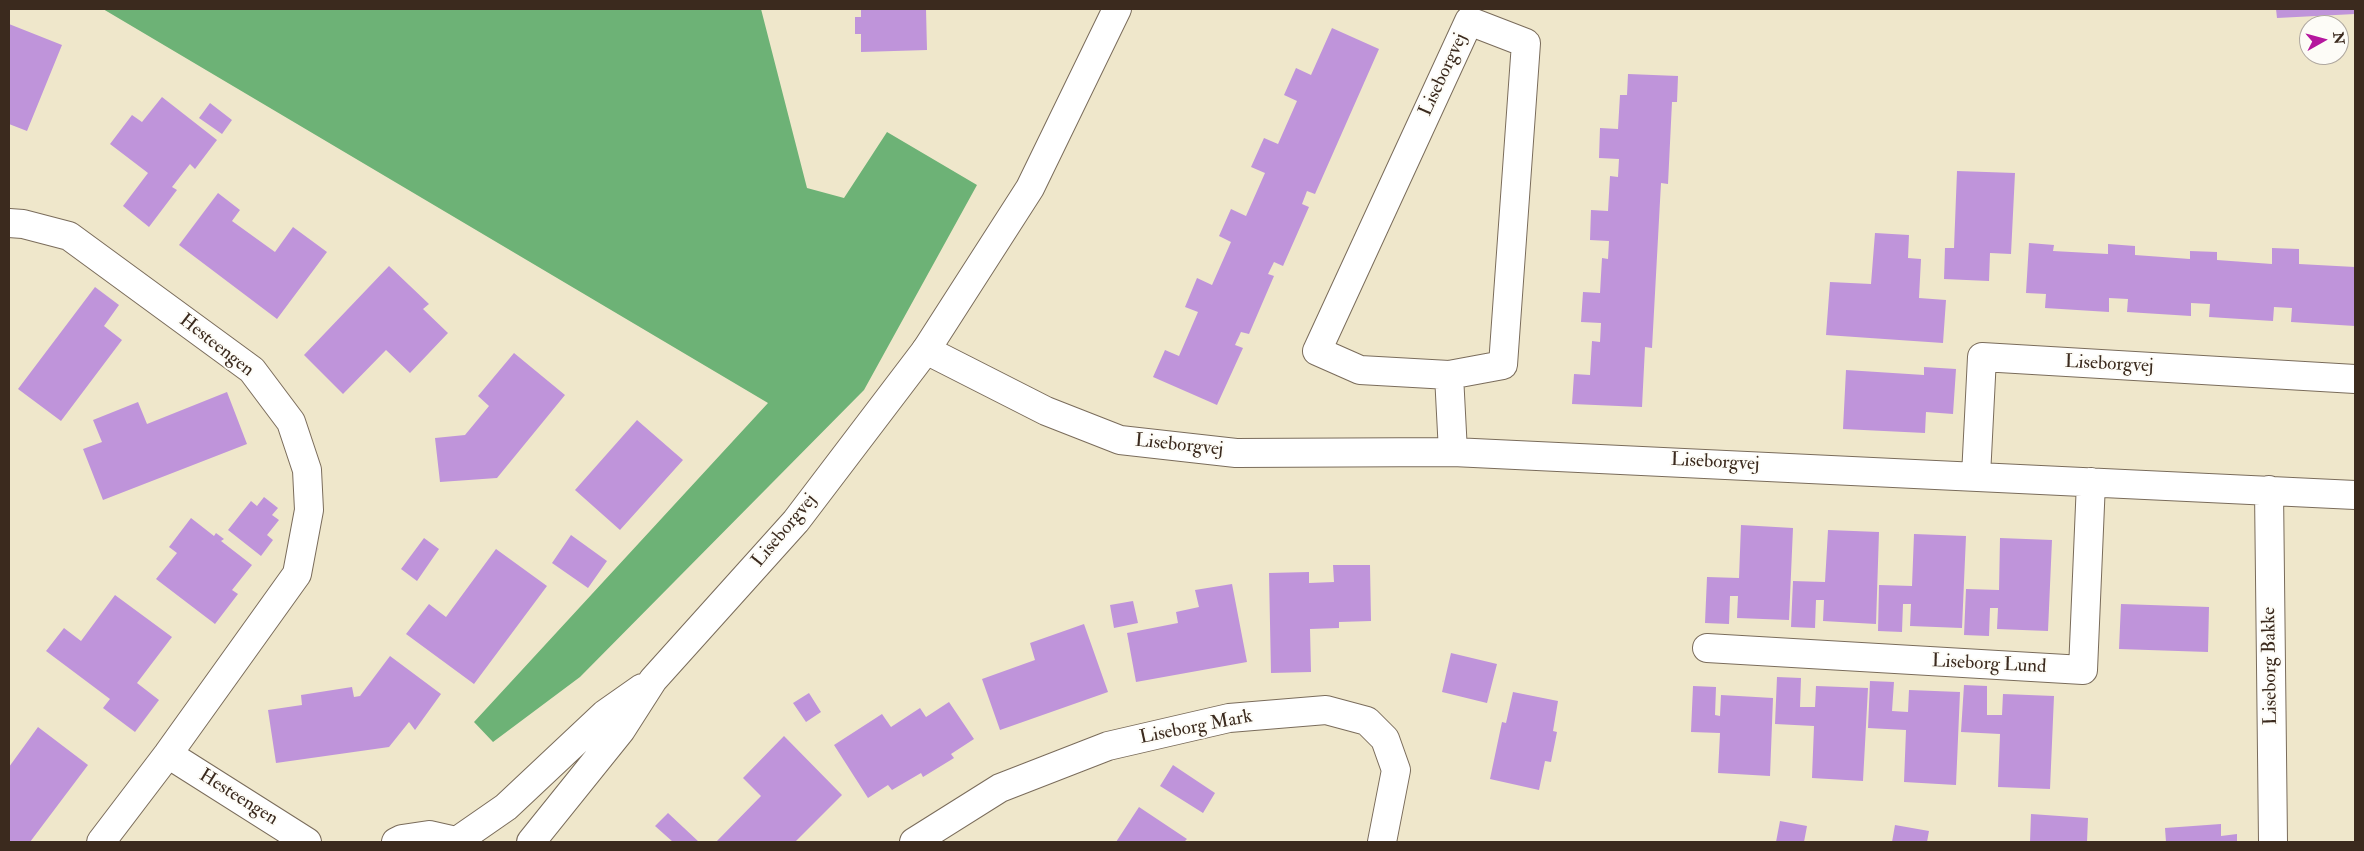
<!DOCTYPE html>
<style>
body{margin:0}
#map{position:relative;width:2364px;height:851px;overflow:hidden;background:#efe7cb;font-family:"IM FELL Double Pica",serif}
canvas{display:block}
.frame{position:absolute;inset:0;border:10px solid #3b2a1e;pointer-events:none}
.north{position:absolute;left:2299px;top:15px;width:50px;height:50px;box-sizing:border-box;background:#fdfcf7;border:1px solid #afa8a0;border-radius:50%;rotate:83deg;font-size:14px;font-weight:700;line-height:20px;text-align:center;color:#3b2a1e}
.north::after{content:'';display:block;margin:auto;width:18px;height:22px;background:#b5179e;clip-path:polygon(50% 0,100% 100%,50% 72%,0 100%)}
</style>
<div id="map">
<canvas width="2364" height="851"></canvas>
<div class="frame"></div>
<div class="north">N</div>
</div>
<script>
const c = document.querySelector('canvas').getContext('2d');
c.lineJoin = 'round';
function fill(path, color) { c.fillStyle = color; c.fill(path, 'evenodd'); }
const toPath = rows => new Path2D(rows.map(r => 'M' + r).join(''));
function stroke(path, color, width, dash) { c.strokeStyle = color; c.lineWidth = width; c.lineCap = dash ? 'butt' : 'round'; c.setLineDash(dash || []); c.stroke(path); }
function write(font, color, halo, rows, align = 'center') {
  c.font = font + ' "IM FELL Double Pica",serif'; c.lineWidth = 4; c.setLineDash([]); c.textBaseline = 'middle'; c.strokeStyle = halo; c.fillStyle = color; for (const [text, x, y, turn = 0] of rows) {
    c.save(); c.translate(x, y); c.rotate((+turn || 0) * Math.PI / 180); c.textAlign = isNaN(turn) ? turn : align; if (halo) c.strokeText(text, 0, 0); c.fillText(text, 0, 0); c.restore();
  }
}
const forest = toPath([
 [103,9,761,9,807,188,844,198,887,132,977,185,864,390,580,677,493,742,474,722,768,403]
]);
const building = toPath([
 [861,9,926,9,927,50,861,52,861,34,855,34,855,17,861,17],
 [2276,9,2355,9,2355,14,2277,18],
 [9,24,62,45,27,131,9,124],
 [1332,28,1379,49,1315,194,1307,191,1302,204,1309,207,1283,266,1274,262,1268,274,1274,276,1249,334,1241,332,1235,345,1243,348,1217,405,1153,377,1165,350,1179,356,1198,312,1185,307,1197,278,1212,285,1231,242,1219,236,1231,209,1246,216,1265,173,1251,167,1264,138,1278,144,1297,101,1284,95,1296,68,1311,75],
 [1628,74,1678,76,1677,102,1672,102,1668,184,1661,183,1652,348,1645,347,1642,407,1572,404,1574,374,1590,375,1592,341,1600,342,1601,323,1581,322,1583,292,1600,293,1602,258,1608,259,1609,241,1590,240,1591,210,1608,211,1610,176,1618,177,1619,159,1599,158,1600,128,1618,129,1620,95,1627,95],
 [162,97,217,140,195,169,190,164,172,187,177,190,149,227,123,206,148,173,110,144,132,115,142,122],
 [210,103,232,120,222,134,199,118],
 [1957,171,2015,173,2011,254,1990,253,1989,281,1944,279,1945,248,1954,248],
 [218,193,240,210,232,221,275,252,293,227,327,252,277,319,179,245],
 [1875,233,1909,235,1908,258,1921,259,1919,298,1946,300,1943,343,1826,335,1830,282,1871,284],
 [2029,243,2054,245,2053,251,2108,254,2108,244,2135,246,2135,255,2190,259,2190,251,2217,252,2217,260,2272,264,2272,248,2299,249,2299,264,2355,267,2355,326,2291,322,2292,308,2274,307,2273,321,2209,317,2210,304,2191,303,2191,316,2127,312,2128,299,2109,298,2109,312,2045,308,2046,294,2026,293],
 [389,266,429,304,423,309,448,333,410,373,386,350,343,394,304,355],
 [95,287,119,305,104,326,122,340,61,421,18,389],
 [514,353,565,395,497,478,440,482,435,438,465,435,489,406,478,396],
 [1924,367,1956,369,1953,414,1926,412,1925,433,1843,429,1846,370,1924,375],
 [227,392,247,444,103,500,83,449,102,442,93,420,138,402,147,424],
 [637,420,683,460,620,530,575,490],
 [264,497,278,508,272,515,279,520,267,535,273,540,261,556,228,530,251,501,257,506],
 [191,518,214,536,216,533,224,539,221,541,252,565,232,590,238,594,215,624,156,579,177,553,169,547],
 [1741,525,1793,528,1789,620,1737,618,1738,596,1730,596,1729,624,1705,623,1707,577,1739,578],
 [1828,530,1879,532,1876,624,1823,621,1824,600,1816,600,1815,628,1791,627,1793,581,1825,582],
 [1914,534,1966,536,1962,628,1910,626,1911,604,1903,604,1902,632,1878,631,1879,585,1912,586],
 [571,535,607,561,588,588,552,563],
 [424,538,439,549,417,581,401,569],
 [2000,538,2052,540,2048,631,1997,629,1998,608,1990,608,1989,636,1964,635,1966,589,1999,590],
 [496,549,547,586,474,684,406,634,429,604,446,617],
 [1333,565,1370,565,1371,621,1339,622,1339,628,1310,629,1311,672,1271,673,1269,573,1309,572,1309,583,1334,582],
 [1232,584,1247,662,1136,682,1127,633,1178,623,1176,612,1199,607,1195,590],
 [115,595,172,637,137,683,159,700,135,732,103,708,110,699,46,651,64,628,81,641],
 [1133,601,1138,623,1114,628,1110,605],
 [2121,604,2209,607,2208,652,2119,649],
 [1084,624,1108,692,1000,730,982,679,1035,660,1030,643],
 [1451,653,1497,664,1487,703,1442,692],
 [390,656,441,694,415,730,409,722,389,747,276,763,268,710,302,705,301,695,352,687,354,697,360,696],
 [1777,677,1801,678,1800,707,1815,707,1816,686,1868,688,1863,781,1812,778,1814,726,1775,724],
 [1870,681,1894,682,1892,711,1908,712,1909,690,1960,692,1956,785,1904,782,1906,730,1868,728],
 [1964,685,1987,686,1987,715,2002,715,2003,694,2054,696,2050,789,1998,787,2000,734,1961,732],
 [1693,686,1716,687,1715,715,1720,716,1721,695,1773,698,1770,776,1718,773,1720,733,1691,732],
 [1513,692,1558,701,1553,731,1557,732,1551,762,1545,761,1539,790,1490,779,1502,722,1506,723],
 [809,693,821,712,806,722,793,703],
 [949,702,974,739,951,754,954,758,923,777,921,773,892,790,888,785,868,798,834,745,882,714,891,727,920,708,926,717],
 [38,727,88,765,30,842,9,842,9,767],
 [784,736,842,795,795,842,716,842,761,796,743,778],
 [1173,765,1215,793,1203,813,1160,786],
 [1139,807,1187,839,1184,842,1116,842],
 [668,813,699,842,673,842,655,826],
 [2031,814,2088,818,2087,842,2030,842],
 [1780,821,1807,826,1804,842,1776,842],
 [2221,824,2221,836,2237,834,2237,842,2166,842,2165,828],
 [1895,825,1929,831,1927,842,1892,842]
]);
const minor = toPath([
 [9,223,23,224,69,236,252,370,291,422,307,470,309,510,297,574,168,754,101,842],
 [926,350,1046,411,1120,440,1236,453,1453,452,2355,495],
 [1449,375,1360,370,1317,351,1469,21,1526,43,1503,365,1449,375,1453,452],
 [1976,476,1982,357,2355,379],
 [2269,490,2273,842],
 [1707,648,2083,670,2091,482],
 [168,754,307,842],
 [914,842,1000,788,1108,746,1229,718,1326,710,1367,721,1385,739,1396,770,1382,842]
]);
const tertiary = toPath([
 [457,841,506,807,605,714,642,688],
 [396,842,402,839,429,835,460,842],
 [531,842,621,730,653,680,796,521,926,350,1030,188,1117,9]
]);
const streetNames = [
 ["Liseborgvej",1444,75,-65],
 ["Hesteengen",216,346,38],
 ["Liseborgvej",2109,365,3],
 ["Liseborgvej",1179,446,6],
 ["Liseborgvej",1715,463,3],
 ["Liseborgvej",785,531,-50],
 ["Liseborg Lund",1989,665,3],
 ["Liseborg Bakke",2271,666,-91],
 ["Liseborg Mark",1196,728,-11],
 ["Hesteengen",238,798,32]
];
fill(forest, '#6db276');
fill(building, '#bf94da');
stroke(minor, '#7a6c5b', 30);
stroke(tertiary, '#7a6c5b', 30);
stroke(minor, '#fff', 28);
stroke(tertiary, '#fff', 28);
write('19px', '#3b2a1e', '#fdfcf7', streetNames);
</script>
